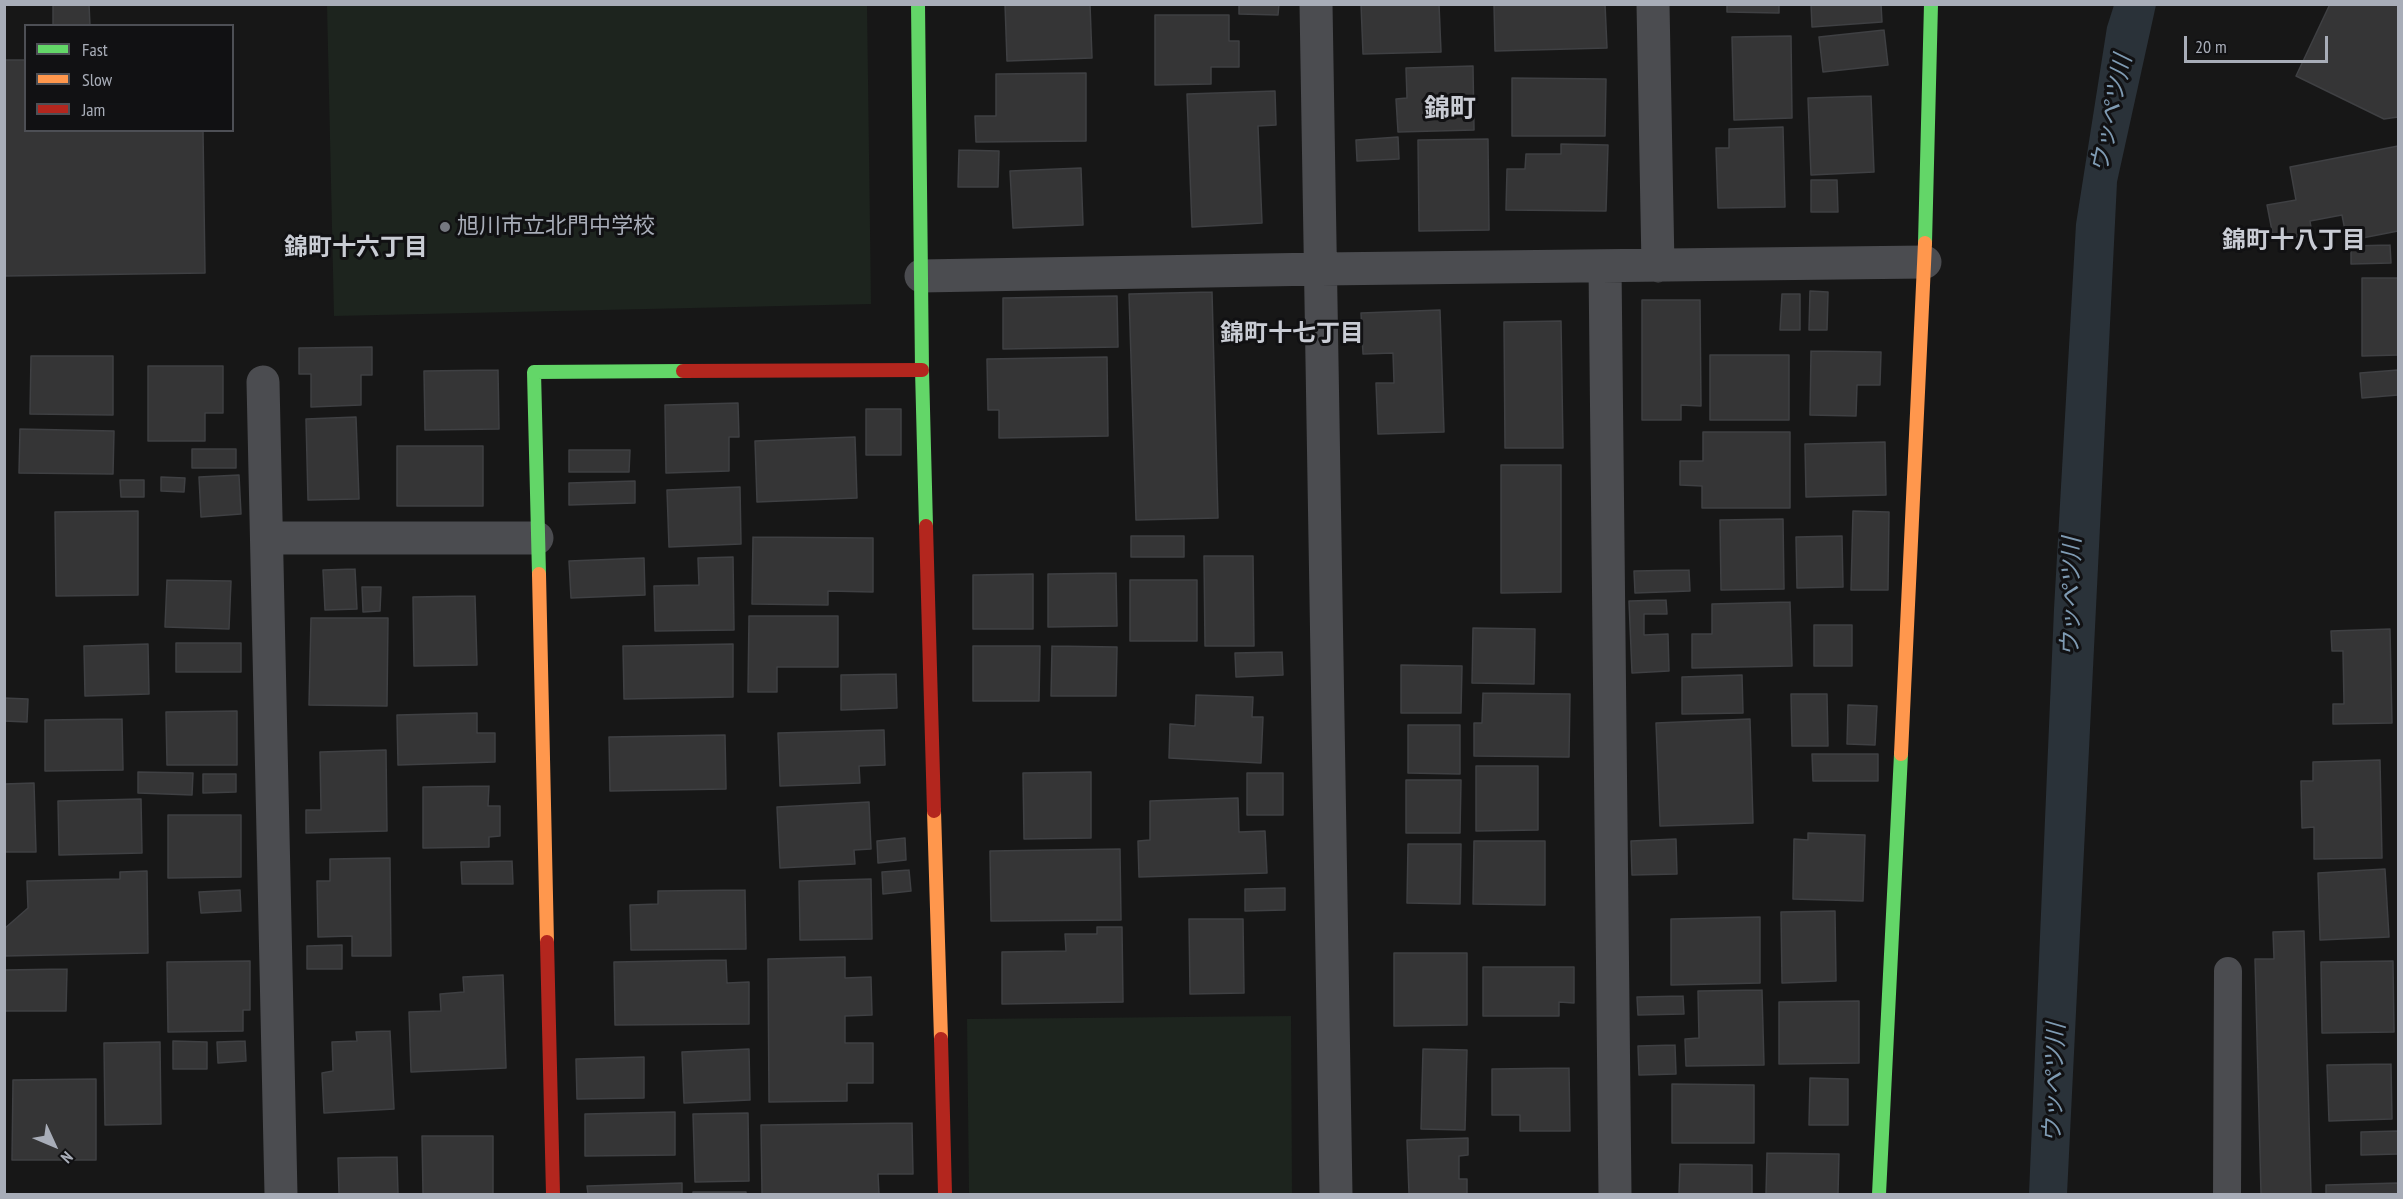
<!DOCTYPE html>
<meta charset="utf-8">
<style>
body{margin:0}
#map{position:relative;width:2403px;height:1199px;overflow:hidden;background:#171717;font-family:"PT Sans Narrow",sans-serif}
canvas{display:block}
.frame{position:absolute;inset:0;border:6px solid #a8adb8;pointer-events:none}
.legend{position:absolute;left:24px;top:24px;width:210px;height:108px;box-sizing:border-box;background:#111113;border:2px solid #4d4f55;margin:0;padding:8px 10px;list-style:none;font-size:18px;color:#a8adb8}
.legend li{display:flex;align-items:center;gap:12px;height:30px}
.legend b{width:30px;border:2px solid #4d4f55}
.north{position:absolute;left:24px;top:1115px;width:60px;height:60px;-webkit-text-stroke:4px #111113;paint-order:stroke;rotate:134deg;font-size:16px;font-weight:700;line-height:24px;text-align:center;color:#a8adb8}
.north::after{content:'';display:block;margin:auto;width:21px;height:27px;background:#a8adb8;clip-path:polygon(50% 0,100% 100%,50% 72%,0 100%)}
.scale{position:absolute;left:2184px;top:36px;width:144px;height:27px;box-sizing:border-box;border:3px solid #a8adb8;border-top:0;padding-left:8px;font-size:18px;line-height:21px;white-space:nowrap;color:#a8adb8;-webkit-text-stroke:4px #111113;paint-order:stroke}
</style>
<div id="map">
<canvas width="2403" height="1199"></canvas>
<div class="frame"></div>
<ul class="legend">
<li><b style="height:8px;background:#63d668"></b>Fast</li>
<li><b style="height:8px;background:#ff974d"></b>Slow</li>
<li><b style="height:8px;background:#b3261e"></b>Jam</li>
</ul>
<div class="north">N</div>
<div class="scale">20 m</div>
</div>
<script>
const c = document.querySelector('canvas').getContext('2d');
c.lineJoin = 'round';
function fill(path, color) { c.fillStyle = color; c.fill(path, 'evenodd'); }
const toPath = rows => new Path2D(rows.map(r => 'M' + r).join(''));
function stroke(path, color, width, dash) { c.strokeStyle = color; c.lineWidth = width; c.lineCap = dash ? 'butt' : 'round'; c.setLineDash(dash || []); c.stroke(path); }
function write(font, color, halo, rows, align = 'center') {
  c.font = font + ' "PT Sans Narrow","Noto Sans JP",sans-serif'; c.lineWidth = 6; c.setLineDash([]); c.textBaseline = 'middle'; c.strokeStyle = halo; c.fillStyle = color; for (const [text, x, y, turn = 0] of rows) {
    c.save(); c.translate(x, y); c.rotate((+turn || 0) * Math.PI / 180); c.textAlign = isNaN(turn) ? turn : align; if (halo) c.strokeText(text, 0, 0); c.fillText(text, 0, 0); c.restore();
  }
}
const green = toPath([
 [327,5,867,5,871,304,334,316],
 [1291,1016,1292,1194,969,1194,967,1019]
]);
const water = toPath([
 [2114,5,2156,5,2117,182,2067,1194,2029,1194,2054,609,2076,224,2107,27]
]);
const building = toPath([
 [53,4,89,4,90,26,53,26,53,4],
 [1005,4,1090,4,1092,58,1007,61,1005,4],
 [1239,4,1279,4,1278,15,1239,14,1239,4],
 [1361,4,1439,4,1441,52,1363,54,1361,4],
 [1494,4,1605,4,1607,48,1495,51,1494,4],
 [1727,4,1779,4,1779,13,1727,12,1727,4],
 [1811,4,1881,4,1882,22,1812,27,1811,4],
 [2330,4,2398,4,2398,117,2384,119,2296,76,2330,4],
 [1155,15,1229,15,1229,41,1239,41,1239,67,1211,67,1211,84,1155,85,1155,15],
 [1884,30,1888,65,1823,72,1819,37,1884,30],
 [1791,36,1792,118,1734,120,1732,37,1791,36],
 [4,60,26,60,26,130,203,130,205,273,4,276,4,60],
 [1473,66,1474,130,1398,132,1396,99,1407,98,1406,68,1473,66],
 [1086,73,1086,141,976,142,975,116,996,116,996,74,1086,73],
 [1512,78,1606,79,1605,136,1512,136,1512,78],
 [1275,91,1276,125,1258,126,1262,223,1192,227,1187,94,1275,91],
 [1871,96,1874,172,1811,175,1808,98,1871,96],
 [1783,127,1785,207,1718,208,1716,148,1729,148,1729,129,1783,127],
 [1398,137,1399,159,1357,161,1356,140,1398,137],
 [1488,139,1489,230,1419,231,1418,140,1488,139],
 [1561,144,1608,145,1606,211,1506,210,1507,169,1525,169,1526,154,1561,154,1561,144],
 [2398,146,2398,231,2347,241,2342,215,2310,221,2312,234,2274,241,2267,205,2296,200,2290,167,2398,146],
 [959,150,999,151,998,187,958,187,959,150],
 [1081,168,1083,225,1013,228,1010,171,1081,168],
 [1811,180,1837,180,1838,212,1811,212,1811,180],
 [2390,245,2391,263,2351,264,2351,246,2390,245],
 [2362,278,2398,278,2398,355,2362,356,2362,278],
 [1810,291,1828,292,1827,330,1809,330,1810,291],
 [1212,292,1218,518,1136,520,1129,294,1212,292],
 [1782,294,1800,294,1800,330,1780,330,1782,294],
 [1117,296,1118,347,1003,349,1003,298,1117,296],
 [1642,300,1700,300,1701,406,1681,405,1681,420,1642,420,1642,300],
 [1440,310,1444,432,1378,434,1376,383,1394,383,1393,353,1363,354,1361,313,1440,310],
 [1561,321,1563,448,1505,448,1504,322,1561,321],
 [372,347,372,375,361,375,361,405,311,407,311,374,299,374,299,348,372,347],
 [1811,351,1881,352,1880,385,1857,385,1856,416,1810,415,1811,351],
 [1710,355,1789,355,1789,420,1710,420,1710,355],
 [31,356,113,356,113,415,30,414,31,356],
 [1107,357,1108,436,999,438,999,410,988,410,987,359,1107,357],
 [148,366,223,366,223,413,205,413,205,441,148,441,148,366],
 [498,370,499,429,425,430,424,371,498,370],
 [2398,370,2398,395,2362,398,2360,373,2398,370],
 [738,403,739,437,729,437,729,471,666,473,665,405,738,403],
 [866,409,901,409,901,455,866,455,866,409],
 [356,417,359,499,308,500,306,419,356,417],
 [20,429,114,431,113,474,19,473,20,429],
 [1703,432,1790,432,1790,508,1702,508,1702,486,1680,485,1680,461,1703,461,1703,432],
 [855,437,857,498,757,502,755,441,855,437],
 [1885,442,1886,495,1806,497,1805,444,1885,442],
 [397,446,483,446,483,506,397,506,397,446],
 [192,449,236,449,236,468,192,468,192,449],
 [569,450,630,450,629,472,569,472,569,450],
 [1501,465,1561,465,1561,592,1501,593,1501,465],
 [239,475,241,514,201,517,199,477,239,475],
 [161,477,185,478,184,492,161,491,161,477],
 [120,480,144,480,144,497,121,497,120,480],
 [635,481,635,503,569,505,569,483,635,481],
 [740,487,741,544,669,547,667,490,740,487],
 [138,511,138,595,56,596,55,512,138,511],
 [1853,511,1889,512,1888,590,1851,590,1853,511],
 [1783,519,1784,589,1721,590,1720,520,1783,519],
 [1131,536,1184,536,1184,557,1131,557,1131,536],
 [1842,536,1843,587,1797,588,1796,537,1842,536],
 [753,537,873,538,873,592,828,591,828,605,752,604,753,537],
 [1204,556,1253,556,1254,646,1205,646,1204,556],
 [733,557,734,630,655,631,654,586,699,585,698,558,733,557],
 [644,558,645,595,571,598,569,561,644,558],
 [355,569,357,609,325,610,323,570,355,569],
 [1689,570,1690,591,1635,593,1634,571,1689,570],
 [1116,573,1117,626,1048,627,1048,574,1116,573],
 [1033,574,1033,629,973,629,973,575,1033,574],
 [167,580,231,581,229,629,165,627,167,580],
 [1130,580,1197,580,1197,641,1130,641,1130,580],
 [362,587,381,587,380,611,363,612,362,587],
 [475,596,477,665,414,666,413,597,475,596],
 [1666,600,1667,614,1644,614,1644,635,1668,634,1669,671,1632,673,1629,601,1666,600],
 [1790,602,1792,666,1692,668,1692,634,1712,634,1712,604,1790,602],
 [749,616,838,616,838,667,777,667,777,692,748,692,749,616],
 [311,618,388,618,387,706,309,705,311,618],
 [1814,625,1852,625,1852,666,1814,666,1814,625],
 [1473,628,1535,629,1534,684,1472,683,1473,628],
 [2390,629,2392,723,2333,724,2333,704,2344,704,2343,651,2332,651,2331,631,2390,629],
 [176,643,241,643,241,672,176,672,176,643],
 [148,644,149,694,85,696,84,646,148,644],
 [733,644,733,697,624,699,623,646,733,644],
 [973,646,1040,646,1039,701,973,701,973,646],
 [1052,646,1117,647,1116,696,1051,696,1052,646],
 [1282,652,1283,675,1236,677,1235,653,1282,652],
 [1401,665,1462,666,1461,713,1401,713,1401,665],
 [896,674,897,708,841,710,841,675,896,674],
 [1742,675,1743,713,1682,714,1682,677,1742,675],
 [1483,693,1570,694,1569,757,1474,756,1474,723,1482,723,1483,693],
 [1791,694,1827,694,1828,746,1792,746,1791,694],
 [1196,695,1253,697,1252,717,1263,717,1261,763,1169,758,1170,724,1195,726,1196,695],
 [4,698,28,699,27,722,4,721,4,698],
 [1848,705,1877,706,1875,745,1847,744,1848,705],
 [237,711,237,765,167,765,166,712,237,711],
 [477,713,477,733,495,733,495,762,398,765,397,715,477,713],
 [122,719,123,770,45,771,45,720,122,719],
 [1750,719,1753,823,1660,826,1656,723,1750,719],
 [1408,725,1460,725,1460,774,1408,773,1408,725],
 [884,730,885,765,859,766,860,783,780,786,778,733,884,730],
 [725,735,726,789,610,791,609,737,725,735],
 [386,750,387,831,306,833,306,810,321,810,320,752,386,750],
 [1812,754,1878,754,1878,781,1813,781,1812,754],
 [2380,760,2382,858,2314,859,2314,827,2302,828,2301,781,2313,781,2313,762,2380,760],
 [1476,766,1538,766,1538,830,1476,831,1476,766],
 [138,772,193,773,192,795,138,793,138,772],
 [1091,772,1091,838,1024,839,1023,773,1091,772],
 [1247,773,1283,773,1283,815,1247,815,1247,773],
 [203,774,236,774,236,792,203,793,203,774],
 [1406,780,1461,780,1460,833,1406,833,1406,780],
 [34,783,36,852,4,852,4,784,34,783],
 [489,786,488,806,500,806,500,836,489,837,489,847,423,848,423,787,489,786],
 [1238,798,1239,832,1265,831,1267,873,1139,877,1138,841,1150,840,1150,801,1238,798],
 [141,799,142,853,59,855,58,801,141,799],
 [869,802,871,849,854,850,855,864,780,868,777,807,869,802],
 [168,815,241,815,241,877,168,878,168,815],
 [1808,833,1865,835,1863,901,1793,899,1794,839,1808,840,1808,833],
 [905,838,906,860,878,863,877,841,905,838],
 [1676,839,1677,874,1632,875,1631,841,1676,839],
 [1474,841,1545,841,1545,905,1473,904,1474,841],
 [1408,844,1461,844,1460,904,1407,903,1408,844],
 [1120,849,1121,920,991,921,990,851,1120,849],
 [390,858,391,956,352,956,352,936,318,937,317,881,330,881,330,859,390,858],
 [512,861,513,884,462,884,461,862,512,861],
 [2385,869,2389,937,2320,940,2318,873,2385,869],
 [909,870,911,891,883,894,882,872,909,870],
 [147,871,148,953,4,956,4,929,28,908,27,881,120,879,120,872,147,871],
 [871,879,872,939,800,940,799,881,871,879],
 [1285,888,1285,910,1245,911,1245,889,1285,888],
 [240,890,241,911,201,913,199,892,240,890],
 [745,890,746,949,631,950,630,905,658,904,658,891,745,890],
 [1835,911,1836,981,1782,983,1781,912,1835,911],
 [1760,917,1760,983,1671,985,1671,919,1760,917],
 [1189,919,1243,919,1244,993,1190,994,1189,919],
 [1097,927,1122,927,1123,1002,1002,1004,1002,952,1066,951,1065,934,1097,934,1097,927],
 [2304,931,2311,1194,2261,1194,2255,959,2274,959,2273,932,2304,931],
 [342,945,342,969,307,969,307,946,342,945],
 [1394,953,1467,953,1467,1025,1394,1026,1394,953],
 [845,957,845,978,871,977,872,1015,845,1016,845,1043,873,1043,873,1083,847,1083,847,1101,769,1102,768,959,845,957],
 [726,960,727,983,749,982,749,1024,615,1025,614,962,726,960],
 [250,961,250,1010,243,1010,243,1031,168,1032,167,962,250,961],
 [2393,961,2394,1032,2322,1033,2321,962,2393,961],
 [1483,967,1574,967,1574,1003,1559,1002,1559,1016,1483,1016,1483,967],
 [67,969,66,1011,4,1011,4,970,67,969],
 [503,975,506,1068,411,1072,409,1012,441,1011,440,994,464,992,463,977,503,975],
 [1762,990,1764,1065,1686,1066,1685,1039,1699,1038,1698,991,1762,990],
 [1683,996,1684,1014,1638,1015,1637,997,1683,996],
 [1859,1001,1859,1063,1779,1064,1779,1002,1859,1001],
 [390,1031,394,1109,324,1113,322,1073,333,1071,332,1042,357,1041,356,1032,390,1031],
 [173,1041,207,1042,207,1069,173,1069,173,1041],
 [245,1041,246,1061,218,1063,217,1042,245,1041],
 [160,1042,161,1124,105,1125,104,1043,160,1042],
 [1675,1045,1676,1074,1639,1075,1638,1046,1675,1045],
 [749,1049,750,1100,684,1103,682,1052,749,1049],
 [1423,1049,1467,1050,1465,1130,1421,1129,1423,1049],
 [644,1057,644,1098,577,1099,576,1059,644,1057],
 [2391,1064,2392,1119,2329,1121,2327,1065,2391,1064],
 [1569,1068,1570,1131,1520,1131,1520,1115,1492,1115,1492,1069,1569,1068],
 [1810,1078,1848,1079,1848,1125,1809,1125,1810,1078],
 [96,1079,96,1160,12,1160,13,1080,96,1079],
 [1672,1084,1754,1085,1754,1143,1672,1143,1672,1084],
 [675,1112,675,1155,585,1156,585,1114,675,1112],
 [748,1113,749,1181,695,1182,693,1114,748,1113],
 [912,1123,913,1174,878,1174,879,1194,762,1194,761,1125,912,1123],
 [2398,1131,2398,1154,2361,1155,2361,1132,2398,1131],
 [422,1136,493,1136,493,1194,423,1194,422,1136],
 [1468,1138,1468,1155,1459,1156,1459,1179,1467,1179,1467,1194,1409,1194,1407,1140,1468,1138],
 [1767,1153,1839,1154,1838,1194,1766,1194,1767,1153],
 [397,1157,398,1194,339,1194,338,1158,397,1157],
 [1680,1164,1752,1165,1752,1194,1679,1194,1680,1164],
 [682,1183,682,1194,588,1194,587,1186,682,1183],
 [2398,1183,2398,1194,2326,1194,2326,1185,2398,1183],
 [693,1192,746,1192,746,1194,693,1194,693,1192]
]);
const lane = toPath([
 [2227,1194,2228,971]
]);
const street = toPath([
 [1316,4,1336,1194],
 [1653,4,1658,266],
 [1605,266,1615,1194],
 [921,276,1321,269,1925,262],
 [263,382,281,1194],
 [268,538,537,538]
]);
const fast = toPath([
 [918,4,922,370,926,526],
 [1925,243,1931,4],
 [539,574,534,372,683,371],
 [1879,1194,1901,754]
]);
const slow = toPath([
 [539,574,547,942],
 [1901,754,1925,243],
 [934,811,941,1039]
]);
const jam = toPath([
 [683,371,922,370],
 [926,526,934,811],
 [547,942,553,1194],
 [941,1039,945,1194]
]);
const markers = [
 [445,227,6,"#757880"]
];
const poiNames = [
 ["旭川市立北門中学校",457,227]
];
const waterNames = [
 ["ウッペツ川",2112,114,-78],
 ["ウッペツ川",2072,597,-89],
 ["ウッペツ川",2055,1083,-88]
];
const neighbourhoodNames = [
 ["錦町十八丁目",2294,241],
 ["錦町十六丁目",356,248],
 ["錦町十七丁目",1292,334]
];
const quarterNames = [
 ["錦町",1450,110]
];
fill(green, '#1d241e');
fill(water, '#2a3239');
fill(building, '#353536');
stroke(building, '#3f4043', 1.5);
stroke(lane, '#4b4c50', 28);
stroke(street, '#4b4c50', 33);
stroke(fast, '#63d668', 14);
stroke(slow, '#ff974d', 14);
stroke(jam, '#b3261e', 14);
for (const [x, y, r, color] of markers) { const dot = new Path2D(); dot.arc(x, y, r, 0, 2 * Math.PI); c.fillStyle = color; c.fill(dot); stroke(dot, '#111113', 2); }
write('22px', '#a8adb8', '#111113', poiNames, 'left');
write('italic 24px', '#7f9bb3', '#111113', waterNames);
write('bold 24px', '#c9ccd4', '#111113', neighbourhoodNames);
write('bold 26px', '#c9ccd4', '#111113', quarterNames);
</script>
